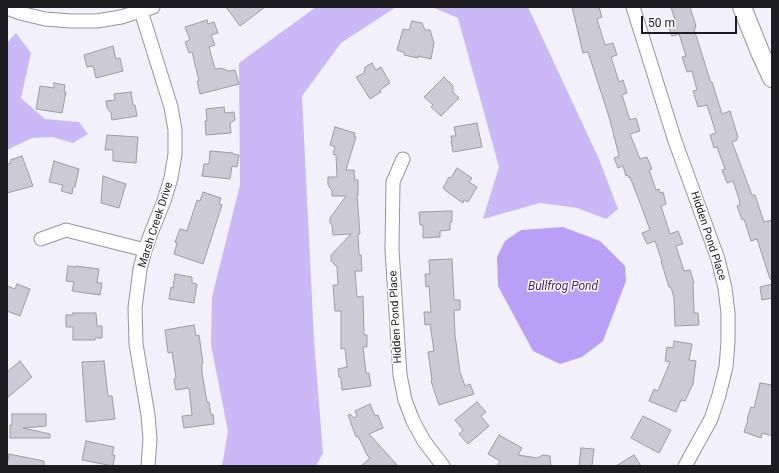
<!DOCTYPE html>
<style>
body{margin:0}
#map{position:relative;width:779px;height:473px;overflow:hidden;background:#f2f0fa;font-family:Roboto,sans-serif}
canvas{display:block}
.frame{position:absolute;inset:0;border:8px solid #1d1c20;pointer-events:none}
.scale{position:absolute;left:641px;top:16px;width:96px;height:18px;box-sizing:border-box;border:2px solid #1d1c20;border-top:0;padding-left:5px;font-size:12px;line-height:14px;white-space:nowrap;color:#1d1c20;-webkit-text-stroke:3px #fff;paint-order:stroke}
</style>
<div id="map">
<canvas width="779" height="473"></canvas>
<div class="frame"></div>
<div class="scale">50 m</div>
</div>
<script>
const c = document.querySelector('canvas').getContext('2d');
c.lineJoin = 'round';
function fill(path, color) { c.fillStyle = color; c.fill(path, 'evenodd'); }
const toPath = rows => new Path2D(rows.map(r => 'M' + r).join(''));
function stroke(path, color, width, dash) { c.strokeStyle = color; c.lineWidth = width; c.lineCap = dash ? 'butt' : 'round'; c.setLineDash(dash || []); c.stroke(path); }
function write(font, color, halo, rows, align = 'center') {
  c.font = font + ' Roboto,sans-serif'; c.lineWidth = 3; c.setLineDash([]); c.textBaseline = 'middle'; c.strokeStyle = halo; c.fillStyle = color; for (const [text, x, y, turn = 0] of rows) {
    c.save(); c.translate(x, y); c.rotate((+turn || 0) * Math.PI / 180); c.textAlign = isNaN(turn) ? turn : align; if (halo) c.strokeText(text, 0, 0); c.fillText(text, 0, 0); c.restore();
  }
}
const green = toPath([
 [316,7,396,7,341,43,302,96,314,340,323,453,316,466,222,466,228,431,211,345,212,297,240,185,239,63],
 [432,7,528,7,599,159,618,209,606,219,577,208,540,203,483,219,499,167,458,18],
 [16,33,31,53,21,98,45,119,79,122,88,134,73,143,52,137,32,138,7,150,7,43]
]);
const water = toPath([
 [563,227,600,241,625,266,626,281,603,341,582,357,560,364,533,351,498,286,497,257,505,241,521,230]
]);
const building = toPath([
 [226,7,265,7,240,26,226,7],
 [572,7,599,7,602,17,597,19,605,45,613,43,617,55,611,57,619,82,623,80,627,93,622,95,630,120,636,118,640,131,630,134,640,159,647,157,652,169,649,170,656,190,659,189,660,193,663,192,666,204,661,206,670,234,678,231,683,244,676,246,684,271,690,270,694,283,693,284,694,313,698,313,699,325,675,326,674,298,671,287,669,287,661,261,662,261,655,241,647,244,642,233,650,230,642,208,630,177,629,178,628,175,626,176,623,166,618,168,614,158,619,156,610,120,588,52,583,53,572,7],
 [671,7,690,7,696,26,695,26,696,28,694,29,711,83,712,82,722,114,730,111,738,137,737,138,737,140,732,142,752,195,755,195,764,222,772,220,772,279,770,279,757,239,751,241,744,219,742,220,737,206,740,205,739,199,733,181,727,183,722,170,725,169,717,147,714,148,710,135,716,133,707,105,698,107,693,91,697,90,692,71,687,72,682,57,686,56,679,34,672,36,667,23,675,20,671,7],
 [207,20,208,24,214,22,218,33,211,35,215,45,209,47,215,69,221,68,229,71,235,70,239,84,200,94,197,81,199,81,192,52,189,53,185,42,190,40,185,27,207,20],
 [412,21,422,23,425,30,430,30,434,43,431,59,418,56,418,58,404,55,405,53,397,50,403,29,409,30,412,21],
 [113,46,116,59,120,58,123,71,96,78,93,66,87,67,84,55,113,46],
 [372,63,376,70,381,67,390,83,380,90,381,92,370,99,356,77,364,73,365,67,372,63],
 [444,77,453,86,453,92,459,98,441,116,431,107,433,105,424,97,444,77],
 [54,83,65,85,64,92,66,92,62,113,36,109,40,86,54,88,54,83],
 [131,92,133,105,135,105,137,116,112,120,111,113,107,108,106,101,115,100,114,94,131,92],
 [224,107,225,113,234,112,235,120,230,123,231,133,206,135,205,121,207,121,206,109,224,107],
 [477,123,482,147,453,152,451,141,452,141,451,136,456,136,454,127,477,123],
 [335,127,355,133,354,137,356,137,346,170,354,170,355,180,358,180,358,195,357,195,360,234,358,234,359,255,361,255,362,271,355,271,357,297,363,296,364,335,367,335,367,347,363,347,366,373,369,373,371,386,342,390,341,378,339,377,338,369,347,367,345,348,341,349,341,311,335,311,333,285,338,285,337,267,331,261,331,255,351,234,333,235,332,225,330,223,330,218,346,196,332,196,332,191,328,185,328,177,337,177,336,155,333,154,335,147,330,145,335,127],
 [107,135,138,137,136,163,113,161,113,150,105,150,107,135],
 [210,151,233,153,233,154,239,155,237,167,232,166,230,179,202,176,204,164,209,164,210,151],
 [22,156,33,186,7,193,7,164,11,163,10,160,22,156],
 [54,161,79,169,75,187,73,187,72,194,61,191,63,185,49,182,54,161],
 [457,168,472,178,469,182,477,187,468,202,464,200,463,203,446,191,446,190,443,188,449,177,451,178,457,168],
 [103,176,126,184,119,208,101,203,103,176],
 [203,192,221,198,219,204,222,205,203,264,174,254,177,243,175,242,180,229,187,231,197,200,200,201,203,192],
 [452,211,452,222,450,222,450,230,440,231,440,237,423,238,423,225,420,225,419,212,452,211],
 [452,259,454,300,460,300,460,310,454,310,455,335,460,372,465,386,470,384,474,394,439,405,431,381,432,380,428,352,434,351,430,324,425,325,424,312,431,312,429,286,426,287,425,274,430,274,429,260,452,259],
 [68,266,76,267,76,266,99,269,97,283,102,283,100,295,72,291,74,282,66,281,68,266],
 [175,274,192,277,192,283,197,284,194,303,169,299,171,287,173,288,175,274],
 [17,284,30,289,20,316,7,311,7,286,15,289,17,284],
 [772,284,772,298,762,300,760,287,772,284],
 [73,313,96,313,97,326,102,326,102,338,95,338,95,340,73,340,73,327,66,327,66,315,73,315,73,313],
 [194,325,196,336,199,335,203,363,202,364,202,373,207,402,209,402,211,415,213,414,214,424,184,428,182,416,192,415,189,388,176,390,174,379,176,378,172,352,168,353,165,330,194,325],
 [674,341,692,344,689,360,696,361,693,384,685,401,681,400,676,412,649,401,654,389,658,391,670,362,665,361,667,347,673,348,674,341],
 [20,361,32,377,7,398,7,372,20,361],
 [104,361,108,396,112,396,115,419,86,422,82,362,104,361],
 [760,383,772,385,772,436,762,433,761,438,744,432,748,420,747,419,751,407,754,408,760,383],
 [477,402,486,412,481,416,489,426,468,444,459,434,463,430,455,420,477,402],
 [370,404,375,416,378,415,383,428,369,434,398,466,361,466,370,458,367,455,358,436,356,437,348,415,350,414,354,418,357,416,355,411,370,404],
 [12,414,46,414,46,426,23,428,50,434,50,438,10,438,10,425,12,425,12,414],
 [643,416,671,430,659,453,631,438,643,416],
 [499,435,522,448,518,455,537,458,543,455,550,456,551,466,497,466,500,461,488,454,499,435],
 [86,441,114,447,112,455,115,455,113,466,82,460,86,441],
 [581,448,594,449,592,466,579,466,581,448],
 [9,454,44,461,44,466,7,466,9,454],
 [634,455,641,466,616,466,634,455]
]);
const street = toPath([
 [633,7,675,141,718,259,725,288,728,313,728,342,726,367,719,395,711,419,685,466],
 [7,8,20,13,45,19,71,21,97,21,121,17,153,7],
 [141,11,171,107,175,130,175,154,171,178,164,201,151,233,145,250,140,269,135,308,136,344,148,415,150,439,148,466],
 [403,159,393,182,392,250,400,375,405,400,413,421,424,441,443,466],
 [41,239,66,230,145,250]
]);
const secondary = toPath([
 [742,7,760,52,772,78]
]);
const streetNames = [
 ["Marsh Creek Drive",156,225,-72],
 ["Hidden Pond Place",708,236,72],
 ["Hidden Pond Place",396,317,-93]
];
const waterNames = [
 ["Bullfrog Pond",563,287]
];
fill(green, '#cab9f6');
fill(water, '#b9a0f6');
fill(building, '#cccad4');
stroke(building, '#9d9ba4', 1);
stroke(street, '#96949d', 15);
stroke(secondary, '#96949d', 20);
stroke(street, '#fff', 13);
stroke(secondary, '#fff', 18);
write('11px', '#1d1c20', '#fff', streetNames);
write('italic 12px', '#492082', '#fff', waterNames);
</script>
